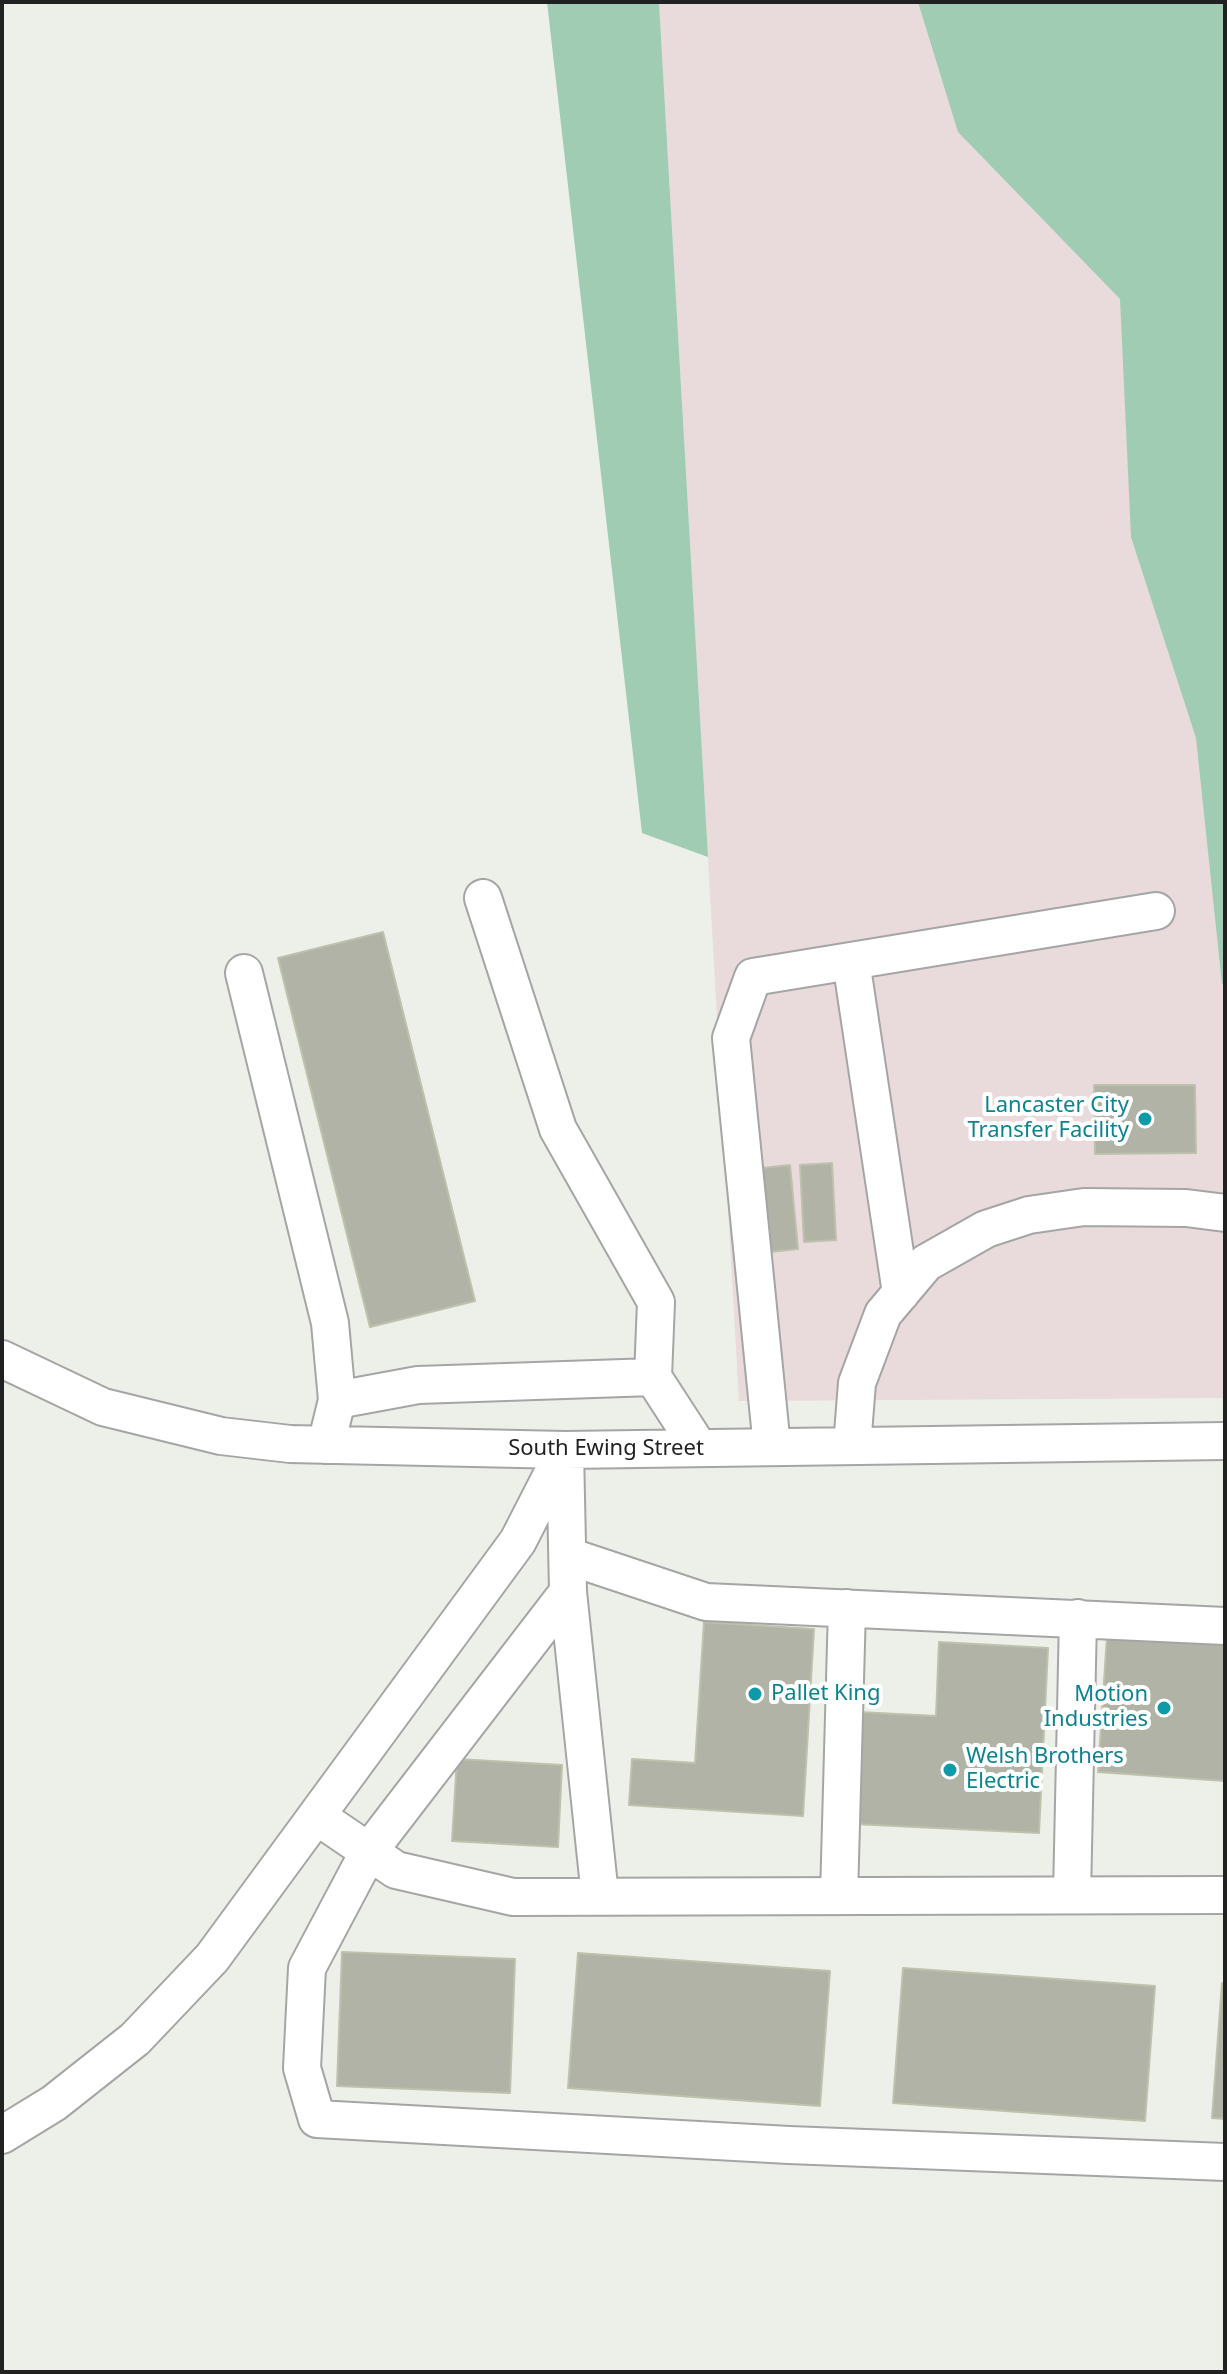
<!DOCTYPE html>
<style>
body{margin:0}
#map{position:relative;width:1227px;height:2374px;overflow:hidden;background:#edf0e8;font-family:"Noto Sans",sans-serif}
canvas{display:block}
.frame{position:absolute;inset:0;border:4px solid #212121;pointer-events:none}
</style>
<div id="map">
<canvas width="1227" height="2374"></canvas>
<div class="frame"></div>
</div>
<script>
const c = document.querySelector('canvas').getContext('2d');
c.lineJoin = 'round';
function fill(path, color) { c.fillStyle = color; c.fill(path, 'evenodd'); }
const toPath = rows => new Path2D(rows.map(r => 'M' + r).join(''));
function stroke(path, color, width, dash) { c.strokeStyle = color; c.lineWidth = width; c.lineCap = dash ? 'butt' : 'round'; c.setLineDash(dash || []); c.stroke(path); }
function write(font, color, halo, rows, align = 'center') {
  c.font = font + ' "Noto Sans",sans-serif'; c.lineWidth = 8; c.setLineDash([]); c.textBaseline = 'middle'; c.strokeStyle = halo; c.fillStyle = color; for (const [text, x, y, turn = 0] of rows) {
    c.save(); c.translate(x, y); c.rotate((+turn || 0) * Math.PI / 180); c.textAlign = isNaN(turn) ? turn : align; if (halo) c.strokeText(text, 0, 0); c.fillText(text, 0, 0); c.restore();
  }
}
const industrial = toPath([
 [659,2,1225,2,1225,1398,739,1401]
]);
const forest = toPath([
 [547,2,659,2,708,857,642,833],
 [918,2,1225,2,1225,984,1222,984,1196,738,1131,537,1120,299,958,132]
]);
const building = toPath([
 [383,932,475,1301,370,1327,278,958,383,932],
 [1094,1085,1195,1085,1196,1153,1095,1154,1094,1085],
 [832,1163,836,1240,804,1242,800,1165,832,1163],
 [790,1165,798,1249,770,1252,762,1168,790,1165],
 [704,1622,814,1629,803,1816,629,1805,632,1759,695,1763,704,1622],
 [1107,1636,1225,1645,1225,1781,1098,1772,1107,1636],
 [939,1642,1048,1648,1039,1833,854,1824,859,1712,936,1716,939,1642],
 [457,1759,562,1765,558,1847,452,1841,457,1759],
 [342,1952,515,1959,510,2093,337,2086,342,1952],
 [578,1953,830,1971,820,2106,568,2088,578,1953],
 [903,1968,1155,1986,1145,2121,893,2103,903,1968],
 [1222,1983,1225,1983,1225,2119,1212,2118,1222,1983]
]);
const minor = toPath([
 [483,898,558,1129,656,1302,653,1377],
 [851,961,901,1293],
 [244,973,330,1323,337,1400],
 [2,1359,103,1407,221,1436,290,1444,565,1450,1225,1441],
 [326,1445,337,1400,418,1385,653,1377,699,1448],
 [852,1446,857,1383,883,1314,926,1263,986,1229,1029,1215,1084,1207,1186,1208,1225,1213],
 [772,1447,731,1038,753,977,1156,911],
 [565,1450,568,1592,369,1851,307,1968,302,2068,317,2119,789,2145,1225,2162],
 [568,1556,706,1602,1225,1626],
 [568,1592,600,1896],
 [318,1817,396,1870,513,1897,1225,1895],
 [1072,1895,1078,1618],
 [839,1896,847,1608],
 [2,2135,54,2103,135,2039,212,1958,518,1541,562,1455]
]);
const markers = [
 [1145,1119,8,"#0f9aa8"],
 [755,1694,8,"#0f9aa8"],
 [1164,1708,8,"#0f9aa8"],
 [950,1770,8,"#0f9aa8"]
];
const cultureNames = [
 ["Lancaster City",1129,1106],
 ["Transfer Facility",1129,1131],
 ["Pallet King",771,1694,"left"],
 ["Motion",1148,1695],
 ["Industries",1148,1720],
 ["Welsh Brothers",966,1757,"left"],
 ["Electric",966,1782,"left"]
];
const streetNames = [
 ["South Ewing Street",606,1449]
];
fill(industrial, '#e9dbdc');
fill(forest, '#a0ccb3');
fill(building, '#b1b3a7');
stroke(building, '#bec1ab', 2);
stroke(minor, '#a5a5a5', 40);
stroke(minor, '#fff', 36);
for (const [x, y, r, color] of markers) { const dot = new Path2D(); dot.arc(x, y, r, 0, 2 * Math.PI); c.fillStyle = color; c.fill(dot); stroke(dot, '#fff', 3); }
write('22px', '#0d838f', '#fff', cultureNames, 'right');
write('22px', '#212121', '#fff', streetNames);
</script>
